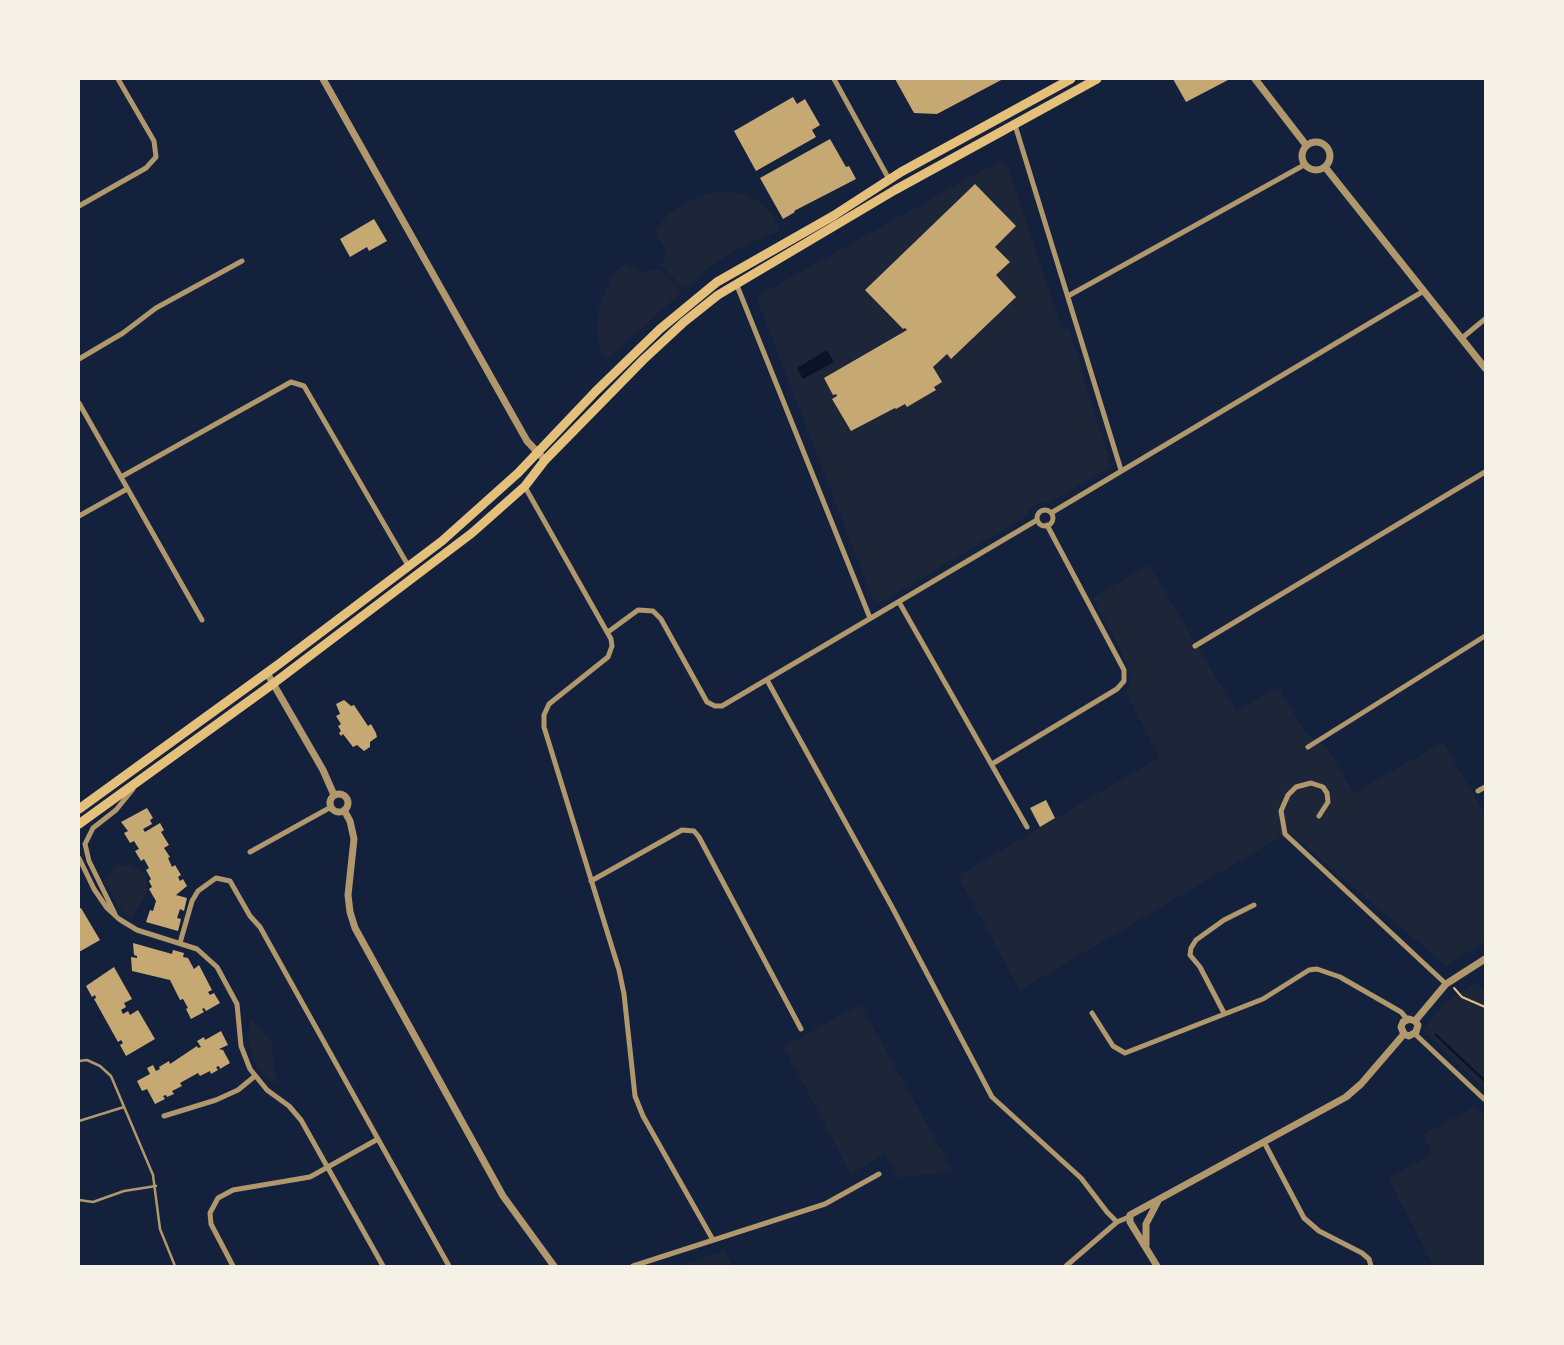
<!DOCTYPE html>
<style>
body{margin:0}
#map{position:relative;width:1564px;height:1345px;overflow:hidden;background:#14213d;font-family:"IBM Plex Serif",serif}
canvas{display:block}
.frame{position:absolute;inset:0;border:80px solid #f6f1e7;pointer-events:none}
</style>
<div id="map">
<canvas width="1564" height="1345"></canvas>
<div class="frame"></div>
</div>
<script>
const c = document.querySelector('canvas').getContext('2d');
c.lineJoin = 'round';
function fill(path, color) { c.fillStyle = color; c.fill(path, 'evenodd'); }
const toPath = rows => new Path2D(rows.map(r => 'M' + r).join(''));
function stroke(path, color, width, dash) { c.strokeStyle = color; c.lineWidth = width; c.lineCap = dash ? 'butt' : 'round'; c.setLineDash(dash || []); c.stroke(path); }
const green = toPath([
 [999,161,1007,165,1063,330,1069,328,1111,467,1048,503,1038,503,1028,509,1027,516,879,603,873,599,758,302,761,294],
 [715,192,742,193,756,199,773,215,780,230,738,249,711,266,685,289,662,266,666,250,657,235,656,229,667,216,681,205,697,197],
 [625,264,643,273,659,269,682,292,606,360,601,351,597,337,598,311,611,278,620,267],
 [1149,565,1236,711,1278,687,1306,734,1326,746,1354,793,1443,742,1485,814,1485,941,1446,966,1289,832,1020,990,958,876,1160,757,1126,693,1130,684,1128,665,1093,598],
 [116,865,132,865,146,876,147,892,132,918,120,909,104,880],
 [1476,983,1485,989,1485,1090,1423,1030,1444,1004],
 [860,1004,953,1171,899,1178,885,1154,851,1174,784,1047],
 [251,1019,272,1042,274,1071,280,1085,262,1074,252,1057,248,1034],
 [1475,1107,1485,1116,1485,1266,1434,1266,1388,1178,1433,1154,1423,1134],
 [724,1251,733,1266,684,1265]
]);
const water = toPath([
 [827,350,834,362,803,379,797,368]
]);
const stream = toPath([
 [1436,1035,1485,1081]
]);
const building = toPath([
 [895,79,1003,79,937,114,914,113],
 [1173,79,1230,79,1186,102],
 [793,97,797,104,805,99,820,125,812,130,816,137,756,171,734,131],
 [830,139,846,167,849,166,856,179,794,211,795,212,783,219,760,178],
 [975,184,1016,226,995,247,1010,262,996,275,1016,297,951,359,947,354,933,367,942,382,934,387,936,390,907,407,905,404,896,409,895,408,851,431,832,399,837,396,836,394,833,395,824,378,907,330,905,328,903,329,865,290],
 [374,219,387,241,369,251,367,247,350,257,340,239],
 [344,700,351,706,354,705,368,726,371,724,376,733,377,737,370,742,370,747,364,751,357,745,353,747,343,734,341,736,339,733,341,731,338,726,341,724,336,716,340,714,336,704],
 [1046,800,1055,818,1040,827,1030,808],
 [147,808,153,818,150,820,152,824,143,829,145,832,160,823,164,830,161,832,169,845,164,848,170,857,168,858,172,867,175,865,181,875,178,877,180,881,183,879,187,886,176,895,187,898,184,911,180,909,177,918,181,919,178,931,146,922,150,910,153,911,156,901,149,889,152,887,149,881,151,879,146,870,149,868,144,859,141,861,135,851,139,849,134,841,130,843,124,833,128,831,121,822],
 [81,908,100,940,79,952,79,909],
 [133,943,172,954,173,950,184,953,183,957,188,958,194,969,199,965,212,990,208,992,210,995,214,993,220,1003,206,1011,204,1008,202,1009,204,1012,191,1019,186,1009,188,1008,183,999,180,1000,170,980,132,971,131,957,137,958,137,956,134,955],
 [114,967,132,999,124,1003,126,1007,121,1010,123,1014,128,1011,130,1015,138,1010,155,1039,126,1056,120,1045,123,1043,121,1040,118,1042,94,999,96,998,95,995,92,997,86,986],
 [221,1031,228,1045,219,1049,223,1050,230,1063,220,1069,219,1066,216,1067,218,1070,211,1074,210,1071,200,1076,198,1073,180,1083,182,1086,172,1091,174,1094,167,1097,166,1095,163,1096,165,1099,155,1104,147,1089,142,1091,137,1081,150,1074,147,1068,153,1065,156,1071,160,1069,159,1067,169,1061,170,1064,197,1046,198,1048,201,1047,197,1041,204,1037,205,1040]
]);
const path = toPath([
 [1454,988,1462,997,1485,1007]
]);
const service = toPath([
 [79,1061,87,1060,100,1066,111,1076,153,1175,160,1229,175,1266],
 [79,1121,124,1107],
 [79,1200,93,1202,124,1191,156,1186]
]);
const minor = toPath([
 [834,79,890,181],
 [1015,125,1121,470],
 [79,206,146,168,156,157,154,141,118,79],
 [736,283,870,618],
 [1068,296,1304,165],
 [1462,338,1485,319],
 [79,359,123,333,156,308,242,261],
 [79,403,202,620],
 [121,477,291,382,304,386,409,567],
 [525,487,611,639,612,646,608,657,549,704,544,715,544,727,619,970,624,994,635,1096,643,1116,713,1240],
 '1037 518a8 8 0 1 1 16 0a8 8 0 1 1-16 0Z',
 [1051,513,1422,292],
 [79,516,127,489],
 [899,602,1027,827],
 [608,632,638,610,653,611,661,619,707,702,715,706,722,706,1037,520],
 [1195,646,1485,472],
 [767,680,892,907,992,1097,1081,1178,1107,1212,1117,1222],
 [1308,747,1485,636],
 [992,764,1117,689,1124,681,1124,670,1047,525],
 [1478,791,1485,787],
 [1319,816,1328,802,1327,793,1323,787,1311,783,1296,787,1288,795,1281,811,1285,834,1446,984],
 [250,852,331,807],
 [79,858,94,889,107,908,119,919,137,930,197,949,217,967,237,1004,241,1046,250,1069,267,1090,289,1106,301,1120,383,1266],
 [591,881,682,830,694,831,699,837,801,1029],
 [115,914,89,861,85,844,93,828,116,810,133,789],
 [180,943,192,901,198,891,216,878,230,881,250,916,260,927,378,1139],
 [1092,1013,1113,1046,1125,1053,1263,999,1309,970,1317,969,1340,977,1401,1012,1407,1019],
 [1224,1013,1200,967,1190,955,1191,948,1196,940,1224,920,1254,905],
 [1415,1034,1485,1100],
 [164,1116,216,1100,238,1090,255,1076],
 [1264,1142,1304,1218,1319,1231,1362,1253,1369,1259,1371,1266],
 [233,1266,211,1224,210,1213,218,1198,233,1190,310,1177,378,1139,449,1266],
 [633,1266,825,1204,879,1174],
 [1066,1266,1117,1222,1129,1217]
]);
const tertiary = toPath([
 [323,79,527,441,545,460],
 [1255,79,1306,145],
 '1302 156a14 14 0 1 1 28 0a14 14 0 1 1-28 0Z',
 [1325,167,1485,368],
 [267,673,323,770,334,795],
 '330 803a9 9 0 1 1 18 0a9 9 0 1 1-18 0Z',
 [344,810,350,821,354,839,348,895,350,912,355,928,503,1196,554,1266],
 [1415,1021,1446,984,1485,959],
 [1404,1034,1401,1027,1403,1022,1409,1019,1415,1021],
 [1404,1034,1409,1036,1416,1032,1418,1025,1415,1021],
 [1146,1245,1146,1224,1158,1201],
 [1157,1266,1130,1222,1130,1215,1346,1097,1361,1084,1404,1034]
]);
const trunk = toPath([
 [79,809,279,664,442,541,518,473,596,391,660,329,717,282,833,216,901,172,1071,79],
 [79,824,274,683,472,533,525,486,545,460,643,360,684,322,718,295,895,190,1097,79]
]);
fill(green, '#1d2539');
fill(water, '#0b132b');
stroke(stream, '#0b132b', 2.5);
fill(building, '#c6a872');
stroke(path, '#e5c07b', 2);
stroke(service, '#b1986c', 2.5);
stroke(minor, '#b1986c', 5);
stroke(tertiary, '#b1986c', 7);
stroke(trunk, '#e5c07b', 9);
</script>
